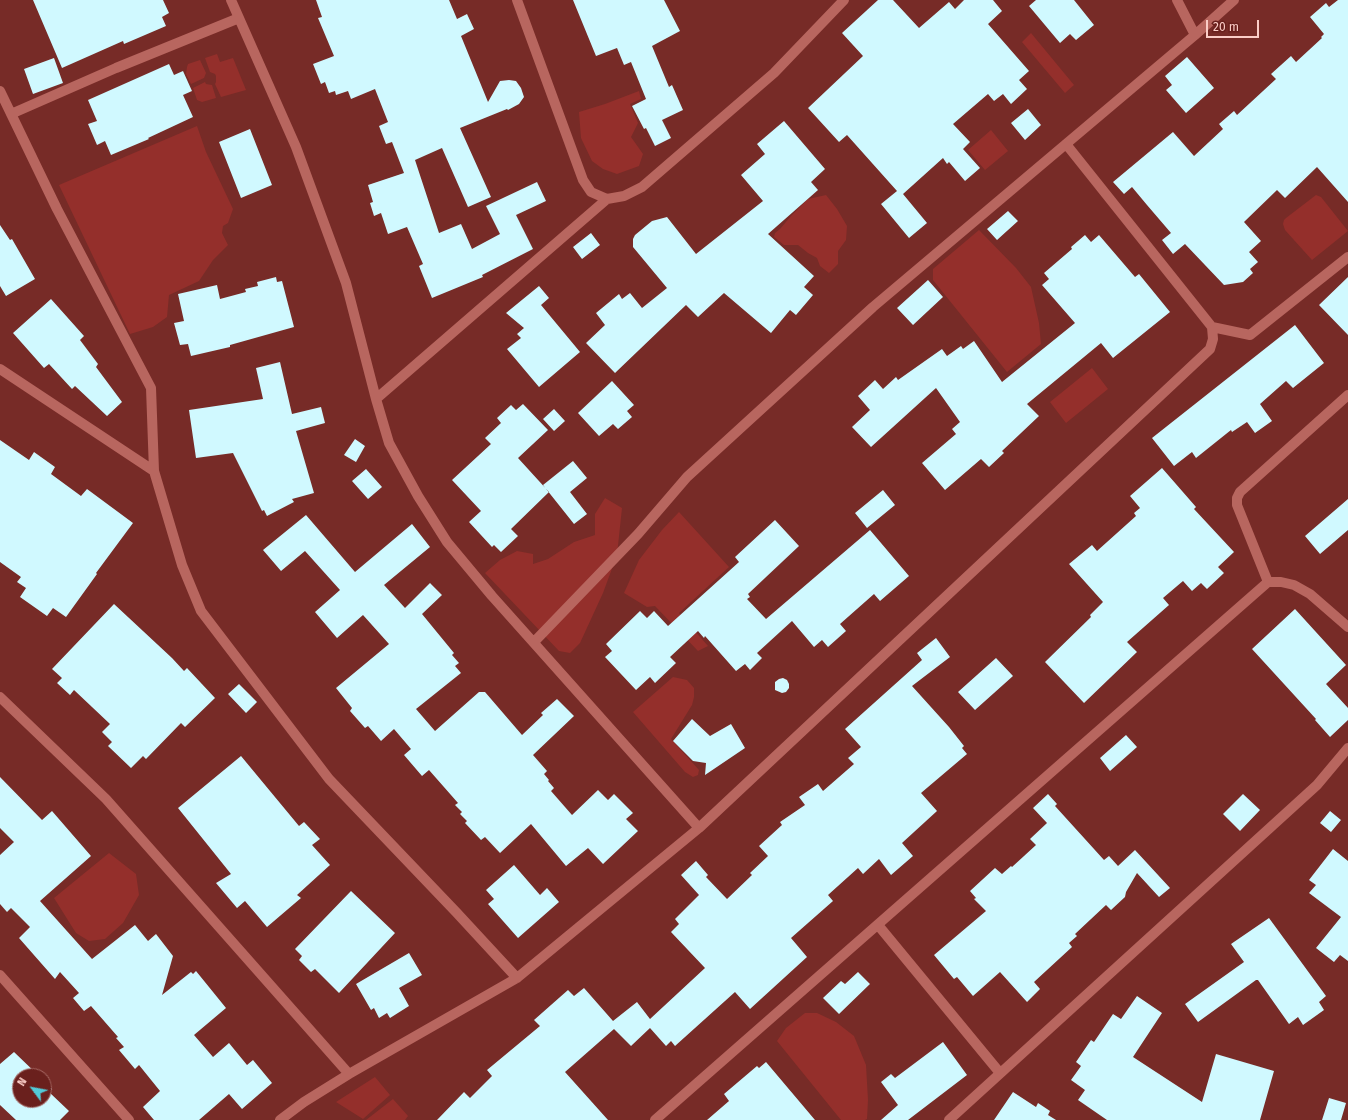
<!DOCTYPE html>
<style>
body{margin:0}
#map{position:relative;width:1348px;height:1120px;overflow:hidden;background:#772b27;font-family:"Fira Sans",sans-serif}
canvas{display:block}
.north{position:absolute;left:12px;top:1068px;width:40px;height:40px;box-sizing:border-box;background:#6a201d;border:1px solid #a46561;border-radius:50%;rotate:302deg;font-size:11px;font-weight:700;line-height:16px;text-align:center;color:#fbcdc7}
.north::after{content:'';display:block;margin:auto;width:14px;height:18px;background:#52cbd9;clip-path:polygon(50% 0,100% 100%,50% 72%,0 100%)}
.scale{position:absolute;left:1206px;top:20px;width:53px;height:18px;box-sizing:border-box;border:2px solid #fbcdc7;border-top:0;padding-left:5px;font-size:12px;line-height:14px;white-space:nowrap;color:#fbcdc7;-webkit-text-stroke:3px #6a201d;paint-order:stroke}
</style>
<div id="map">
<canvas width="1348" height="1120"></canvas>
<div class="north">N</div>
<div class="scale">20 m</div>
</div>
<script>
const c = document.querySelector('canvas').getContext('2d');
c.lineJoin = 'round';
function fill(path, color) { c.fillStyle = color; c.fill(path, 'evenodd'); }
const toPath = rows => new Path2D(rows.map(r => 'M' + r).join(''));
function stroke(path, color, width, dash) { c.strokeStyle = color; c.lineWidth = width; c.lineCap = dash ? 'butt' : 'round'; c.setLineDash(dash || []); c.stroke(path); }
const green = toPath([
 [1031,33,1074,85,1065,93,1022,42],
 [217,54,220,62,233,58,246,90,221,97,215,84,216,82,216,76,215,74,210,72,205,58],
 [200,60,206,73,204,78,191,84,186,74,187,67,188,64],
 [205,82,206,84,212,85,216,98,202,102,197,100,193,88],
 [639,91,641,99,630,104,638,123,631,137,643,154,639,166,617,174,603,169,592,161,581,138,579,112,605,104],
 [197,126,206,152,233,209,228,223,223,226,222,233,228,245,213,260,199,281,169,295,167,317,153,327,130,334,59,185],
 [991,130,1008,151,985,170,968,150],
 [826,195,837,209,847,226,846,240,838,251,838,264,829,273,820,266,817,258,808,253,798,245,784,245,774,237,775,233,780,229,791,216,808,199],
 [1316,195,1321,197,1348,231,1312,260,1285,230,1283,224,1284,220,1286,218],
 [979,230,1016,268,1031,287,1039,323,1041,344,1007,372,933,280,933,269],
 [1092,368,1108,389,1066,423,1050,402],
 [605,498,622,508,617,555,603,593,580,643,570,653,559,651,523,613,485,573,500,560,517,551,533,554,533,564,548,559,574,542,595,535,595,514],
 [679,512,729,567,679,613,708,646,698,651,655,606,647,607,624,593,639,560,662,530],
 [673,677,687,680,694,688,694,697,692,705,671,739,699,770,698,775,693,777,685,772,633,712],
 [109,853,136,874,139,895,123,923,105,939,89,941,76,933,54,898],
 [805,1013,817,1013,836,1022,854,1036,866,1065,868,1100,867,1119,865,1120,841,1120,777,1041,786,1028],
 [375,1077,390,1095,363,1119,336,1102],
 [393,1099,408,1116,405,1120,366,1120]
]);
const building = toPath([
 [33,0,163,0,169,13,162,17,166,26,124,44,123,41,62,68],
 [316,0,449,0,457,19,467,14,474,29,461,36,488,102,500,81,509,80,516,81,521,88,524,97,519,104,508,110,507,109,460,128,491,197,468,207,442,148,415,160,439,233,461,224,472,249,500,234,486,206,537,182,546,201,516,215,533,249,482,275,483,277,432,298,419,266,423,264,407,227,388,234,381,213,374,216,370,203,373,202,368,185,404,173,392,142,386,144,379,126,388,122,375,89,351,99,348,91,336,95,335,91,329,93,325,82,321,84,313,64,334,56,318,18,322,17],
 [573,0,664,0,680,31,652,46,669,87,672,85,683,110,662,120,671,138,655,146,646,128,644,129,632,106,646,99,631,62,624,65,617,48,596,56],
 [878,0,893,0,919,28,949,2,955,9,964,0,993,0,1002,11,988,24,1029,71,1019,80,1027,89,1011,104,1003,94,994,101,988,94,953,124,970,142,963,149,980,168,965,181,949,162,947,164,943,158,903,194,927,223,909,238,881,204,897,191,847,135,839,142,808,108,863,56,842,33],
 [1036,0,1074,0,1094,25,1076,40,1070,34,1060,43,1029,6],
 [1338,0,1348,0,1348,202,1317,167,1285,198,1277,190,1244,222,1261,241,1249,252,1258,262,1250,269,1253,273,1243,282,1224,285,1185,244,1173,254,1162,240,1171,233,1147,205,1132,187,1124,194,1113,182,1173,132,1194,156,1223,129,1219,124,1234,111,1237,115,1276,79,1271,74,1291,56,1296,62,1322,38,1321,37,1324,34,1310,17,1326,3,1329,7],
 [1187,57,1214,88,1186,113,1166,90,1172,85,1165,76],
 [54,58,63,83,33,94,24,69],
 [169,64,174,75,183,71,192,91,183,95,193,117,148,138,149,139,111,155,105,141,97,145,88,124,97,121,88,100],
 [1028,109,1041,125,1025,140,1011,123],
 [784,121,825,169,811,182,818,190,768,234,814,276,804,287,813,295,796,315,790,310,771,333,724,293,698,317,686,305,615,373,586,343,605,325,596,313,619,294,622,299,630,293,642,308,667,288,633,247,633,239,635,235,652,221,667,217,696,254,763,201,741,175,765,154,757,144],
 [250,129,272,185,241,198,219,142],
 [1008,211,1018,221,997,240,987,229],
 [0,225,10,240,12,239,35,279,6,296,0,286],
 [591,233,600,245,582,259,573,247],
 [1085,235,1091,242,1099,235,1135,277,1139,274,1170,312,1113,358,1101,343,1027,404,1039,416,1002,451,1004,453,989,467,981,459,945,490,922,463,956,434,952,429,960,422,936,388,871,447,852,427,870,410,858,396,875,380,883,389,896,377,898,380,942,349,947,356,961,346,963,349,974,341,1002,382,1075,323,1042,285,1049,279,1044,273,1072,249,1071,247],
 [276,277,277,282,282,281,294,327,230,345,230,347,191,356,188,344,180,345,174,323,184,321,178,294,217,285,220,299,246,292,245,289,258,286,257,282],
 [1348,277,1348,335,1319,305],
 [928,280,943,297,913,325,897,308],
 [539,286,549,298,541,305,580,352,539,387,507,349,521,338,517,334,524,328,506,313],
 [51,299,84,336,80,340,98,364,96,367,122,402,107,416,75,386,72,389,49,364,44,368,13,333],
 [1295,325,1324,363,1293,388,1286,381,1260,404,1272,421,1255,433,1247,422,1232,432,1231,430,1196,458,1192,452,1174,466,1152,438],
 [280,362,292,414,321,407,325,423,296,431,314,493,292,499,294,502,267,516,264,510,262,511,233,453,196,458,189,410,263,399,256,368],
 [612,381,634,405,627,411,632,417,618,429,613,424,599,436,578,413],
 [523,404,548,430,518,458,549,492,511,529,518,536,501,552,494,545,492,547,469,522,481,511,452,480,491,444,485,438,501,423,497,418,511,405,516,410],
 [554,409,565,421,554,431,543,419],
 [355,439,365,446,356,462,344,455],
 [0,440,29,460,34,452,55,467,51,474,81,496,87,489,133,523,96,573,97,574,66,617,53,608,47,616,20,597,26,588,17,582,21,577,0,562],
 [573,461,587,478,570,492,587,514,574,524,543,485],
 [1162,468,1196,507,1194,509,1234,552,1218,567,1224,573,1207,589,1201,583,1192,591,1183,581,1163,598,1169,605,1127,642,1137,652,1084,703,1045,662,1091,617,1090,615,1103,602,1069,564,1092,545,1097,551,1136,516,1134,513,1140,508,1130,496],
 [366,469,382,487,368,499,352,481],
 [883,490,895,505,867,528,855,513],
 [1348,499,1348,530,1320,554,1305,536],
 [306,515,355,572,412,524,430,547,384,585,405,608,430,583,442,595,422,614,454,653,452,655,459,663,455,666,461,673,416,709,435,731,479,692,485,692,522,735,543,715,541,713,557,699,574,716,533,755,547,771,544,774,549,780,548,781,554,788,551,791,572,815,598,790,608,800,614,794,633,813,626,819,638,831,603,864,588,848,566,866,531,824,500,853,485,837,481,840,465,823,467,821,460,814,462,812,455,805,458,803,429,770,422,776,404,755,411,749,394,729,381,741,368,726,365,728,350,711,352,708,336,688,389,644,363,615,337,638,315,612,340,590,305,551,281,571,263,550],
 [775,520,799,546,748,594,750,597,747,599,766,619,870,530,909,576,880,601,874,594,840,624,846,631,828,647,822,640,814,647,792,621,757,653,762,658,750,670,745,664,736,671,705,636,704,638,698,631,670,657,676,663,655,683,650,677,636,690,605,657,612,651,606,644,640,611,647,618,654,611,668,626,739,562,735,557],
 [114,604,172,658,184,671,187,668,215,698,185,727,181,723,146,759,143,756,131,768,108,746,112,742,102,732,110,724,74,690,70,695,57,683,62,678,52,669],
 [1295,609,1346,665,1326,684,1348,708,1348,720,1330,737,1315,720,1316,719,1252,649],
 [936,638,950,657,912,686,949,727,964,746,962,748,967,754,921,793,937,811,902,843,913,856,891,875,879,859,863,874,858,868,828,895,833,901,791,938,807,957,750,1009,735,992,675,1046,671,1041,666,1046,650,1028,631,1046,614,1029,565,1072,608,1120,437,1120,464,1092,470,1098,492,1076,487,1070,540,1026,534,1020,568,990,574,996,584,988,613,1021,637,1002,650,1019,705,968,671,932,679,924,675,919,699,895,681,875,696,861,708,875,706,877,727,899,752,875,750,873,768,856,759,846,782,825,780,822,805,805,799,797,818,784,823,791,854,764,848,758,861,747,845,729,922,660,917,653],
 [996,658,1013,676,975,710,958,692],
 [783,678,787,680,789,684,789,688,786,692,782,693,775,690,775,682,779,679],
 [239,684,257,702,246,713,228,694],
 [692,719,710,736,731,724,745,748,705,775,706,763,693,761,673,741],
 [1126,735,1137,747,1110,771,1100,758],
 [241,756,299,826,304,822,320,839,312,845,330,865,297,895,301,898,267,927,245,901,237,908,216,883,231,874,178,808],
 [0,777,42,820,52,811,91,856,40,901,92,959,135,925,148,941,156,934,173,956,162,995,191,972,193,974,196,971,226,1008,194,1035,213,1057,229,1043,247,1065,253,1060,272,1083,242,1109,229,1094,199,1120,154,1120,143,1107,160,1091,139,1065,135,1069,119,1050,124,1047,116,1038,118,1037,91,1006,84,1011,73,998,79,993,60,972,55,979,19,938,30,927,11,908,7,912,0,904,0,855,14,842,0,828],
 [1048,794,1057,804,1055,806,1104,860,1109,856,1118,866,1135,850,1170,888,1159,897,1137,873,1126,892,1125,897,1111,910,1106,905,1075,934,1077,936,1069,943,1072,947,1034,982,1040,989,1027,1002,1000,972,973,996,957,977,954,979,934,955,986,911,974,899,976,898,970,891,995,868,1002,874,1011,866,1012,867,1036,845,1030,839,1047,823,1033,808],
 [1243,794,1260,810,1240,831,1223,814],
 [1330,811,1341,820,1331,832,1320,823],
 [1333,849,1348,861,1348,961,1340,955,1334,962,1316,948,1341,917,1309,893,1316,885,1309,880],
 [514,865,540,895,547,888,559,902,518,938,488,904,494,899,486,890],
 [351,891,395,933,339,993,315,969,311,972,299,960,302,956,295,949],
 [1269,918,1326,996,1319,1002,1324,1010,1303,1025,1298,1017,1289,1024,1258,980,1256,980,1198,1022,1185,1004,1244,962,1231,944],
 [409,953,422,975,399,988,409,1006,390,1018,387,1013,379,1018,374,1008,371,1010,356,984],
 [858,972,870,984,839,1014,823,998,841,981,845,984],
 [1137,996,1162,1013,1133,1057,1202,1102,1216,1054,1274,1071,1260,1120,1107,1120,1078,1100,1085,1090,1071,1080,1081,1066,1076,1062,1091,1040,1094,1042,1113,1014,1121,1019],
 [943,1042,967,1075,908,1120,881,1120,898,1105,881,1082,891,1074,895,1078],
 [14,1052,39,1076,20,1076,20,1100,44,1100,44,1081,52,1089,49,1092,69,1111,60,1120,16,1120,0,1105,0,1064],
 [766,1062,815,1120,707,1120,729,1101,724,1094,757,1066,759,1068],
 [1013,1092,1036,1107,1038,1103,1050,1111,1048,1115,1056,1120,994,1120],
 [1329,1098,1346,1103,1341,1120,1322,1120]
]);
const minor = toPath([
 [231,0,296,147,346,283,376,399,389,443,418,496,447,542,492,596,699,828],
 [517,0,583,180,591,192,607,199,624,196,642,187,774,73,844,0],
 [1177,0,1195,35],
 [0,91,57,209,151,388,154,471,182,565,201,611,329,779,456,912,517,978],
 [11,114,116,68,239,18],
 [1212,327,1250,335,1348,257],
 [0,369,154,471],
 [376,399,607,199],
 [1268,582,1281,582,1294,585,1310,594,1348,627],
 [534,642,638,534,687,477,873,307,1195,35,1234,0],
 [0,697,106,799,349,1074],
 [878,925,1000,1073],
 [0,975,129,1120],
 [280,1120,304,1102,349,1074,517,978,699,828,1210,349,1213,339,1212,327,1066,144],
 [655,1120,1268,582,1237,505,1237,498,1240,492,1348,395],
 [949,1120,1317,785,1348,748]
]);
fill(green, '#942f2b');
fill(building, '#d0f9ff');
stroke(minor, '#b8665f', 10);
</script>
